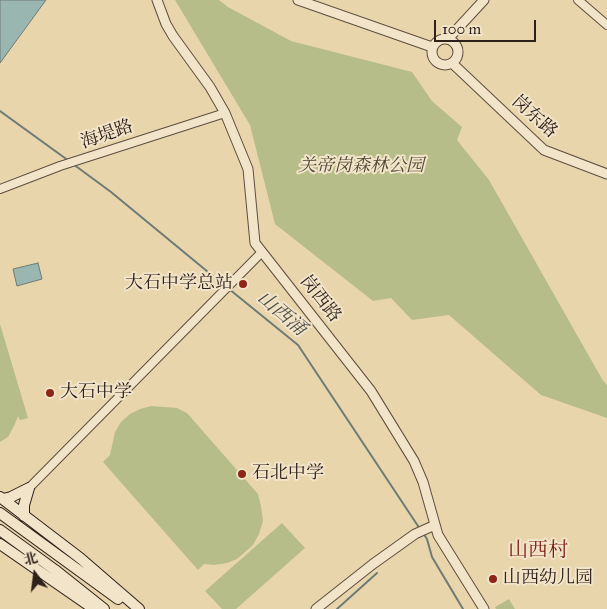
<!DOCTYPE html>
<meta charset="utf-8">
<style>
body{margin:0}
#map{position:relative;width:607px;height:609px;overflow:hidden;background:#e9d5ab;font-family:"IM FELL Great Primer","Noto Serif SC",serif}
canvas{display:block}
.north{position:absolute;left:10px;top:549px;width:50px;height:50px;-webkit-text-stroke:4px #f1e4c8;paint-order:stroke;rotate:345deg;font-size:14px;font-weight:700;line-height:20px;text-align:center;color:#2e211c}
.north::after{content:'';display:block;margin:auto;width:18px;height:22px;background:#2e211c;clip-path:polygon(50% 0,100% 100%,50% 72%,0 100%)}
.scale{position:absolute;left:434px;top:20px;width:102px;height:22px;box-sizing:border-box;border:2px solid #2e211c;border-top:0;padding-left:6px;font-size:15px;line-height:18px;white-space:nowrap;color:#2e211c;-webkit-text-stroke:4px #f1e4c8;paint-order:stroke}
</style>
<div id="map">
<canvas width="607" height="609"></canvas>
<div class="north">北</div>
<div class="scale">100 m</div>
</div>
<script>
const c = document.querySelector('canvas').getContext('2d');
c.lineJoin = 'round';
function fill(path, color) { c.fillStyle = color; c.fill(path, 'evenodd'); }
const toPath = rows => new Path2D(rows.map(r => 'M' + r).join(''));
function stroke(path, color, width, dash) { c.strokeStyle = color; c.lineWidth = width; c.lineCap = dash ? 'butt' : 'round'; c.setLineDash(dash || []); c.stroke(path); }
function write(font, color, halo, rows, align = 'center') {
  c.font = font + ' "IM FELL Great Primer","Noto Serif SC",serif'; c.lineWidth = 4; c.setLineDash([]); c.textBaseline = 'middle'; c.strokeStyle = halo; c.fillStyle = color; for (const [text, x, y, turn = 0] of rows) {
    c.save(); c.translate(x, y); c.rotate((+turn || 0) * Math.PI / 180); c.textAlign = isNaN(turn) ? turn : align; if (halo) c.strokeText(text, 0, 0); c.fillText(text, 0, 0); c.restore();
  }
}
const green = toPath([
 [175,0,219,0,228,7,291,41,412,72,432,101,462,127,457,140,489,180,602,379,607,385,607,418,541,395,449,315,412,320,391,298,373,301,275,224,250,125],
 [0,324,28,418,20,420,18,416,15,424,8,437,0,442],
 [151,406,177,408,187,413,258,494,261,506,263,521,259,534,253,545,237,559,227,563,214,565,204,564,198,570,103,462,110,455,115,432,121,422,130,414,140,409],
 [282,523,305,548,236,609,222,609,205,591],
 [509,599,515,609,496,609,495,607]
]);
const water = toPath([
 [0,0,46,0,0,63,0,0],
 [38,263,42,279,17,286,13,269,38,263]
]);
const stream = toPath([
 [0,111,69,161],
 [73,164,111,192,225,286],
 [229,289,298,345,420,529],
 [423,533,427,539,432,557,463,609],
 [337,609,377,573]
]);
const minor = toPath([
 [578,0,607,25],
 [0,189,60,166,225,113],
 [29,488,262,252]
]);
const tertiary = toPath([
 [157,0,166,24,173,36,210,87,225,113,248,169,255,243,371,391,414,461,423,482,438,535,484,609],
 [298,0,432,47],
 '432 52a13 13 0 1 1 26 0a13 13 0 1 1-26 0Z',
 [448,39,484,0],
 [452,63,544,150,607,174],
 [316,609,373,564,415,534,435,525]
]);
const secondary = toPath([
 [0,497,80,558,139,609],
 [3,499,11,497,29,488],
 [0,513,118,599],
 [24,516,24,505,29,488],
 [0,530,55,570,104,609],
 [0,544,94,609]
]);
const markers = [
 [243,284,5,"#8f2418"],
 [50,393,5,"#8f2418"],
 [242,474,5,"#8f2418"],
 [493,579,5,"#8f2418"]
];
const streetNames = [
 ["岗东路",534,117,42],
 ["海堤路",107,135,-19],
 ["岗西路",320,299,52]
];
const parkNames = [
 ["关帝岗森林公园",361,167]
];
const poiNames = [
 ["大石中学总站",233,284,"right"],
 ["大石中学",60,393],
 ["石北中学",252,474],
 ["山西幼儿园",503,579]
];
const waterNames = [
 ["山西涌",281,314,40]
];
const quarterNames = [
 ["山西村",538,551]
];
fill(green, '#b7bd88');
fill(water, '#99b7b0');
stroke(water, '#6e7b75', 1);
stroke(stream, '#6e7b75', 2);
stroke(minor, '#5d4e40', 10);
stroke(tertiary, '#5d4e40', 11);
stroke(secondary, '#2e211c', 12);
stroke(minor, '#f1e4c8', 8);
stroke(tertiary, '#f1e4c8', 9);
stroke(secondary, '#f1e4c8', 10);
for (const [x, y, r, color] of markers) { const dot = new Path2D(); dot.arc(x, y, r, 0, 2 * Math.PI); c.fillStyle = color; c.fill(dot); stroke(dot, '#f1e4c8', 2); }
write('18px', '#2e211c', '#f1e4c8', streetNames);
write('italic 18px', '#504837', '#f1e4c8', parkNames);
write('18px', '#2e211c', '#f1e4c8', poiNames, 'left');
write('italic 19px', '#4e4e48', '#f1e4c8', waterNames);
write('20px', '#7a1f14', '#f1e4c8', quarterNames);
</script>
